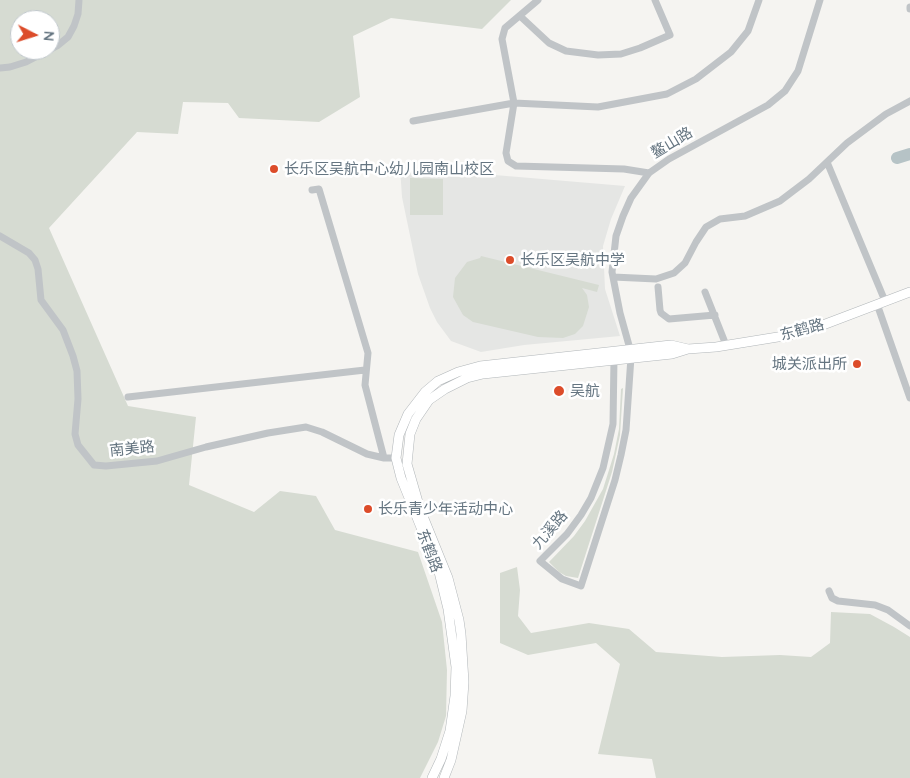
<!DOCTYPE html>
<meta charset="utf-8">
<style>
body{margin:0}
#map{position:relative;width:910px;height:778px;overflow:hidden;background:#f5f4f1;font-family:Quicksand,sans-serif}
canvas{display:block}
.north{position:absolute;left:10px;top:10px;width:50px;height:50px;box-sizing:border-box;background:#fff;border:1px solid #c1c8cd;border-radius:50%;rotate:95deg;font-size:14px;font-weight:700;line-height:20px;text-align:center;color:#657581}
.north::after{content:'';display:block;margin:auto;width:18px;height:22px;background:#dc4c2a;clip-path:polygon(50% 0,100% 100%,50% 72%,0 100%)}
</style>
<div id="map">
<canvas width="910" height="778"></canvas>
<div class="north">N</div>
</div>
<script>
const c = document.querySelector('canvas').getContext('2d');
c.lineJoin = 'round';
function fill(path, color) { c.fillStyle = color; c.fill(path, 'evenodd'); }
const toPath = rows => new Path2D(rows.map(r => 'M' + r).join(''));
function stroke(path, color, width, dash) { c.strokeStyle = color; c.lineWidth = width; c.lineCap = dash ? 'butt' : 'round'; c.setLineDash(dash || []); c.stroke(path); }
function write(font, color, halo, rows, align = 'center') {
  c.font = font + ' Quicksand,"Noto Sans SC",sans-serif'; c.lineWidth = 5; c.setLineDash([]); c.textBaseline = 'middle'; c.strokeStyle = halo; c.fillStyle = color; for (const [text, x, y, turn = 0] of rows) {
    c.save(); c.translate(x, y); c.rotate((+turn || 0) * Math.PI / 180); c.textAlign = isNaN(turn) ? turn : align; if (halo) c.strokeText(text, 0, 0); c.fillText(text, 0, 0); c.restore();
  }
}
const built = toPath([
 [400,167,625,186,611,219,603,246,605,289,620,336,524,345,481,352,451,341,437,322,430,308,418,274,402,197]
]);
const green = toPath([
 [0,0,511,0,482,29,391,18,353,36,360,97,319,122,239,118,228,103,183,102,178,134,137,132,49,228,128,406,196,417,189,485,254,512,280,491,316,496,335,530,418,552,442,622,447,670,446,716,438,742,420,778,0,778],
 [20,20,50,20,50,50,20,50],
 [410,178,443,179,443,215,410,215],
 [481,256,599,285,597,292,582,288,587,295,589,307,583,326,575,334,563,338,538,337,473,322,463,315,453,297,455,278,467,262,480,258],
 [623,388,620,435,612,472,578,578,566,576,559,572,549,562,574,536,585,521,603,489,614,454,619,429,621,389],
 [517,567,520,590,518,616,531,633,589,623,629,629,656,652,722,657,780,655,811,657,830,643,831,612,870,614,894,627,910,637,910,778,656,778,652,759,598,754,620,664,596,643,528,655,500,643,500,573]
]);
const river = toPath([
 [897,158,910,154]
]);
const minor = toPath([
 [538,0,505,28,502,39,514,103,506,153,508,161,516,166,624,169,649,173],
 [910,7,910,9],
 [520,16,549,43,566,51,598,55,621,54,640,48,670,35,655,0],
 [0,68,10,67,26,62,57,46,68,37,74,26,78,14,79,0],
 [413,121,514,103,598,107,667,94,696,79,731,52,748,31,759,0],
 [827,162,885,301],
 [312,190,319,189,368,353,365,385,384,458],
 [0,236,29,253,35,260,38,269,41,300,63,330,73,356,77,371,78,399,75,434,78,445,94,465,106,466,157,461,206,447,268,433,306,427,322,432,367,454,384,458,396,458],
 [613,277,656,279,674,273,685,263,696,242,706,227,720,219,745,216,780,201,809,179,847,143,886,114,910,101],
 [658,287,660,310,661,313,669,319,715,315],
 [705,292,726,345],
 [877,304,910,398],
 [630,349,620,313,612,272,616,236,623,216,631,198,649,173,669,159,768,105,785,91,798,71,820,0],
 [614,359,613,424,603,468,591,498,581,515,567,534,540,561,562,579,581,586,615,480,621,455,626,430,631,357],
 [128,397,365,370],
 [829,591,832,598,838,601,875,605,888,610,910,626]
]);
const major = toPath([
 [432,778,441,759,450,731,455,696,456,667,448,609,439,572,401,478,396,458,399,435,408,414,425,392,438,381,458,372,480,366,671,345,688,349],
 [444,778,451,760,462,711,464,682,461,634,459,620,448,578,420,509,407,464,410,434,416,419,429,400,445,389,467,378,483,374,672,354,688,349,716,347,790,335,815,328,910,292]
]);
const markers = [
 [274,169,5,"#dc4c2a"],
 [510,260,5,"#dc4c2a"],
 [857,364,5,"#dc4c2a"],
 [559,391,6,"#dc4c2a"],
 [368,509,5,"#dc4c2a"]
];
const streetNames = [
 ["鳌山路",672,143,-31],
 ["东鹤路",802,330,-15],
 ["南美路",132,449,-6],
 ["九溪路",550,530,-49],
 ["东鹤路",429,551,69]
];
const poiNames = [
 ["长乐区吴航中心幼儿园南山校区",284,169],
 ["长乐区吴航中学",520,260],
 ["城关派出所",847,364,"right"],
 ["吴航",570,391],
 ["长乐青少年活动中心",378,509]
];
fill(built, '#e5e6e4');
fill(green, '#d6dbd2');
stroke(river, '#b6c3c6', 12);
stroke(major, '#b1b6b9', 10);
stroke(minor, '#c0c4c7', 7);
stroke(major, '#fff', 9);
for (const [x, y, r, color] of markers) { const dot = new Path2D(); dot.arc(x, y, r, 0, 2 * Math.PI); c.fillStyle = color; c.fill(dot); stroke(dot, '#fff', 2); }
write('15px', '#657581', '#fff', streetNames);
write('15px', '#657581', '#fff', poiNames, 'left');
</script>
